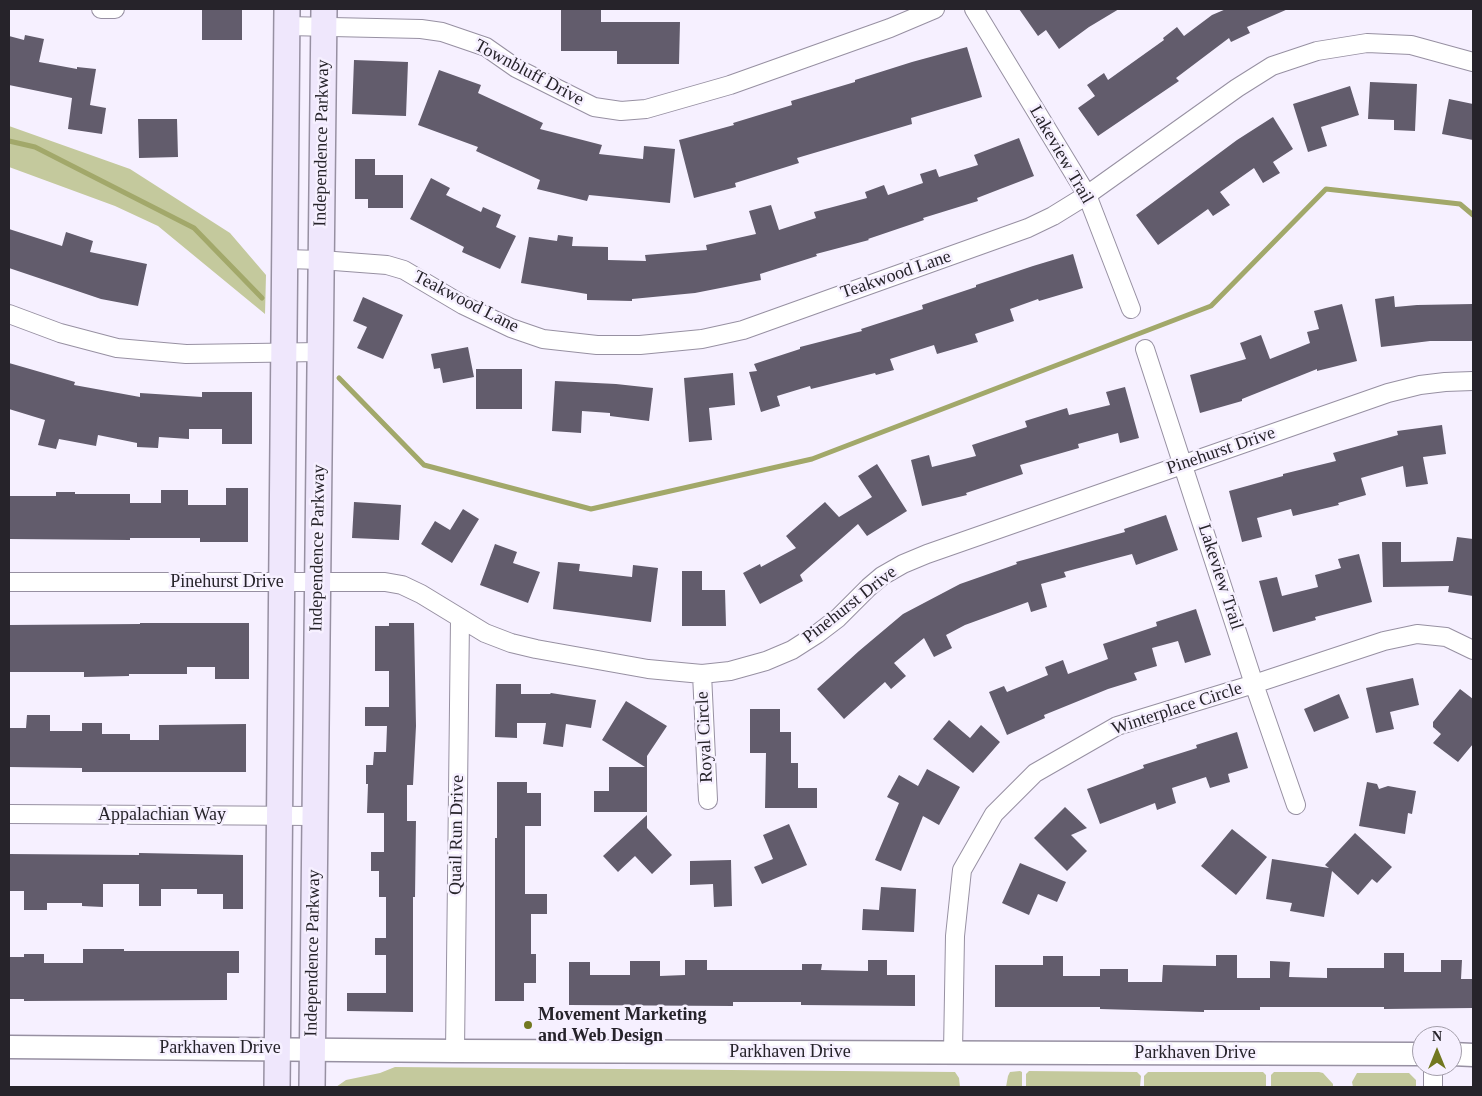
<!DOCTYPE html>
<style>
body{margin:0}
#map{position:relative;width:1482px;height:1096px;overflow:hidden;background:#f6f0ff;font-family:"Times New Roman",serif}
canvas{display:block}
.frame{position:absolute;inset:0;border:10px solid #26232a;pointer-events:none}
.north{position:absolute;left:1412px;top:1026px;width:50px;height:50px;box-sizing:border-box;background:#f6f0ff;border:1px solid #a39eaa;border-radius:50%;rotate:0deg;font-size:14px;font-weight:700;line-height:20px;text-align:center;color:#26232a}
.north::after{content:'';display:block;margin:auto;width:18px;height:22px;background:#727820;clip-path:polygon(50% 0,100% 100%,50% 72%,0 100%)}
</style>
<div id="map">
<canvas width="1482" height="1096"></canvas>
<div class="frame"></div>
<div class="north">N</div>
</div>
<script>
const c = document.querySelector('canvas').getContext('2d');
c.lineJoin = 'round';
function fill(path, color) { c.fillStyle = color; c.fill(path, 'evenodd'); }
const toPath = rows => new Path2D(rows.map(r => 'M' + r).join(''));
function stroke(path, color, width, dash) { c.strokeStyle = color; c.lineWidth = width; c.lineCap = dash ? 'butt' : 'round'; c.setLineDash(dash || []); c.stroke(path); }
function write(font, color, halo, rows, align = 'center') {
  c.font = font + ' "Times New Roman",serif'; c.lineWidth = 5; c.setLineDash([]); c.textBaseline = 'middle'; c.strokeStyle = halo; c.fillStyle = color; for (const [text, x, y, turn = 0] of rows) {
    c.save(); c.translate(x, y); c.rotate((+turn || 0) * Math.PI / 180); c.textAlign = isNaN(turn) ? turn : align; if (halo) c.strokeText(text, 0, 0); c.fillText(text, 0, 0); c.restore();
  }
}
const green = toPath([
 [9,126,130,169,230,233,266,275,265,314,158,226,115,206,9,167],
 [395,1067,955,1072,959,1078,960,1087,336,1087,346,1080,380,1073],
 [1020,1071,1022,1072,1022,1087,1006,1087,1008,1076,1010,1072],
 [1029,1071,1137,1072,1141,1076,1140,1087,1026,1087,1026,1074],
 [1148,1072,1263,1072,1266,1075,1266,1087,1144,1087,1144,1076],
 [1274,1072,1319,1072,1323,1073,1333,1084,1333,1087,1271,1087,1271,1075],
 [1357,1073,1409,1073,1416,1080,1416,1087,1353,1087,1352,1082]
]);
const stream = toPath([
 [9,141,35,147,194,228,262,298],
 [339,378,424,465,591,509,812,459,1211,306,1326,189,1460,204,1473,215]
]);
const building = toPath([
 [202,9,242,9,242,40,202,40],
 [561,9,601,9,601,22,680,22,679,64,617,64,617,51,561,51],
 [1019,9,1119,9,1089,27,1059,49,1046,30,1038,36],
 [1226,9,1288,9,1247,27,1250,33,1231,42,1229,38,1176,78,1179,81,1098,136,1078,108,1095,96,1087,85,1104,73,1108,80,1164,40,1163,38,1177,27,1184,36,1212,15],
 [25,35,44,39,39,62,77,69,77,67,96,69,90,105,106,108,102,134,68,129,72,98,9,85,9,36,24,40],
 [967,47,982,97,911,118,912,124,797,158,799,163,735,183,736,187,694,198,679,140,734,125,733,123,792,105,791,101,855,82,855,80,912,62],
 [354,60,408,62,406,116,352,114],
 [439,70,481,85,478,93,543,123,540,129,602,145,599,154,643,159,644,146,675,149,670,203,589,195,587,201,537,189,540,180,476,151,478,147,418,125],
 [1370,82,1417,84,1415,131,1394,130,1394,120,1368,119],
 [1350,86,1359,115,1321,127,1327,146,1308,152,1293,104],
 [1449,99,1473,104,1473,140,1442,134],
 [1273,117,1293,149,1273,162,1280,173,1263,183,1254,168,1220,192,1230,205,1213,216,1208,209,1158,245,1136,215,1237,140],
 [138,119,177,119,178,157,139,158],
 [1019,138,1034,176,977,198,978,201,923,218,924,220,868,239,869,240,816,254,817,256,760,274,761,280,695,293,632,299,632,301,587,300,587,294,521,283,529,237,557,241,558,235,573,237,572,246,608,247,608,260,646,261,645,255,707,250,706,245,756,234,749,211,771,205,779,230,816,218,814,212,867,198,865,192,884,185,888,195,923,183,920,174,936,169,939,177,978,165,974,155],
 [355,159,375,159,375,175,403,175,403,208,368,208,368,199,355,199],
 [431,178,450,188,446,195,481,212,483,207,501,215,496,227,516,236,500,269,462,252,464,247,410,219],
 [9,229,62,246,66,232,93,241,90,252,147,264,138,306,101,299,9,268],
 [1073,254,1083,288,1039,301,1038,299,1010,309,1014,321,975,334,978,342,937,354,934,345,890,359,894,370,876,375,875,373,811,389,810,386,777,396,780,406,761,412,749,372,757,371,754,364,800,349,800,347,862,331,861,329,923,309,922,305,976,287,976,285,1033,266],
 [1394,296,1395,307,1417,305,1473,304,1473,341,1430,341,1381,347,1375,299],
 [363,297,403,315,383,359,357,348,367,327,353,321],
 [1342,304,1357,361,1317,371,1317,369,1242,399,1242,401,1200,413,1190,375,1246,359,1240,343,1261,335,1270,359,1310,343,1307,332,1319,329,1314,311],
 [468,347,474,377,443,383,440,368,434,369,431,354],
 [9,363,75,382,74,385,140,397,140,393,202,397,202,392,252,392,252,444,222,444,222,429,189,429,189,439,159,437,158,448,137,447,137,443,98,435,96,446,59,439,56,449,38,445,45,420,9,409],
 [476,369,522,369,522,409,476,409],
 [733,373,735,405,709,408,712,440,689,442,684,378],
 [555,381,616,384,653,388,649,421,610,416,610,413,582,411,581,433,552,431],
 [1125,387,1139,438,1120,443,1118,433,1078,444,1079,448,1020,465,1023,474,966,493,967,495,922,506,911,460,929,455,932,467,976,456,972,445,1027,427,1025,421,1067,408,1069,415,1110,405,1106,392],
 [1442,425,1446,454,1423,457,1428,484,1406,487,1403,466,1361,478,1366,495,1338,503,1339,505,1293,516,1291,509,1257,518,1262,537,1242,542,1229,491,1283,476,1283,474,1336,461,1333,453,1398,435,1397,431],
 [877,464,907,511,867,536,858,524,800,575,803,581,760,604,743,573,760,564,761,567,796,548,786,536,825,502,839,517,872,497,858,476],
 [226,488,248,488,248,542,200,542,200,538,130,538,130,540,9,539,9,496,56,496,56,492,75,492,75,494,130,494,130,503,161,503,161,490,188,490,188,505,226,505],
 [354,502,401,505,399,540,352,538],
 [463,509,479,519,452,563,421,544,435,521,450,530],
 [1166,515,1178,550,1136,565,1132,554,1064,572,1066,577,1041,584,1047,607,1031,612,1028,602,965,625,946,635,952,648,934,657,924,638,894,663,906,676,891,689,885,682,844,719,817,689,859,651,903,614,960,584,1017,564,1016,562,1125,532,1124,529],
 [1457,537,1473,539,1473,596,1448,592,1449,586,1383,587,1382,542,1401,542,1401,562,1453,561],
 [495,544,517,552,513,563,540,572,528,603,480,585],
 [1359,554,1372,602,1315,617,1316,620,1273,632,1259,581,1277,577,1282,596,1318,587,1315,575,1341,568,1338,559],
 [558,562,580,564,579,571,632,577,633,565,658,568,651,622,553,609],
 [682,571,702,571,702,590,725,590,726,626,682,626],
 [1196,609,1211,655,1185,663,1178,641,1152,648,1157,666,1134,673,1137,680,1108,689,1044,715,1045,718,1007,735,989,692,1004,686,1007,692,1048,675,1045,667,1063,660,1068,674,1108,659,1103,644,1157,626,1156,622],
 [140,623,249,623,249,679,215,679,215,667,187,667,187,674,129,674,129,676,84,677,84,672,9,672,9,625,140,624],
 [389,623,414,623,416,726,413,785,407,785,407,821,416,821,415,897,413,897,413,1012,347,1011,347,993,386,993,386,955,375,955,375,938,386,938,386,897,379,897,379,871,371,871,371,852,384,852,384,813,367,813,368,784,366,784,366,765,373,765,374,752,386,752,387,726,365,726,365,707,389,707,389,671,375,671,375,626,389,626],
 [1413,678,1419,705,1390,712,1394,729,1376,733,1366,688],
 [496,684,521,684,521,694,550,694,551,693,596,700,591,728,566,724,563,747,543,744,546,723,517,723,517,738,495,737],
 [1460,689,1473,699,1473,744,1458,762,1433,743,1441,734,1433,727,1433,722],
 [1339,694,1349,718,1314,732,1304,709],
 [626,701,667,726,647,756,647,812,594,812,594,791,609,791,609,767,645,767,602,740],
 [750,709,780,709,780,732,791,732,791,763,798,763,798,788,817,788,817,808,765,808,766,753,750,753],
 [27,715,50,715,50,731,82,731,82,723,102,723,102,734,130,734,130,740,159,740,159,725,246,724,246,772,82,772,82,768,9,767,9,728,26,728],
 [949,720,970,738,981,725,1000,742,973,773,933,739],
 [1237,732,1248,768,1228,774,1230,782,1210,788,1206,777,1172,788,1176,803,1157,810,1155,803,1100,824,1087,789,1144,768,1143,765,1197,748,1196,745],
 [927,769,960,787,939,825,923,816,901,871,875,860,899,803,887,797,899,775,918,786],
 [497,782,527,782,527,793,541,793,541,826,525,826,525,894,547,894,547,914,531,914,531,954,536,954,536,983,524,983,524,1001,495,1001,495,838,497,838],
 [1367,782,1377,784,1379,789,1388,786,1416,791,1412,814,1408,813,1405,834,1359,826],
 [1065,807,1087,828,1071,835,1087,851,1067,871,1034,838],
 [647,815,647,828,672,855,652,874,635,856,618,872,603,856],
 [789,824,807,865,762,884,754,867,773,859,763,835],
 [1232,829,1267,857,1236,895,1201,866],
 [1355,833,1392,867,1377,883,1372,879,1358,895,1332,871,1324,917,1290,911,1292,903,1266,899,1272,859,1329,868,1325,865],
 [139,853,243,855,243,909,223,909,223,894,197,894,197,889,161,889,161,906,139,906,139,884,103,884,103,907,82,906,82,903,47,903,47,910,24,910,24,891,9,891,9,854,139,855],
 [731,860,732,906,714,907,713,884,690,885,690,861],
 [1020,863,1066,882,1057,902,1038,894,1029,915,1002,903],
 [881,887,916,889,914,932,862,930,863,909,879,910],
 [83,949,124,949,124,951,239,951,239,973,227,973,227,1000,24,1001,24,999,9,999,9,957,24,957,24,954,44,954,44,963,83,963],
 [1384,953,1404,953,1404,972,1441,972,1441,960,1462,960,1461,979,1473,979,1473,1008,1384,1009,1384,1007,1260,1007,1260,1010,1204,1010,1204,1012,1100,1009,1100,1007,995,1007,995,965,1043,965,1043,956,1063,956,1063,976,1100,976,1100,969,1128,969,1128,982,1162,982,1163,965,1216,966,1216,955,1237,955,1237,978,1270,978,1270,961,1290,962,1289,977,1327,978,1327,968,1384,968],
 [685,960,707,960,707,970,802,970,802,964,822,964,821,970,868,971,868,960,887,960,887,975,915,975,915,1006,801,1005,801,1002,733,1002,733,1006,569,1005,569,962,590,962,590,975,630,975,630,961,660,961,660,976,685,975]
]);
const minor = toPath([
 [101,9,115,9],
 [974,9,1087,195,1131,309],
 [287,26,421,29,442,32,486,47,516,68,594,107,621,111,646,109,730,85,890,28,935,9],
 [285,259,321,260,387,265,404,270,463,305,511,328,543,339,597,345,640,345,702,339,743,330,1028,228,1053,216,1087,195,1237,88,1272,66,1317,51,1367,43,1411,45,1473,62],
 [9,314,60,333,117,348,186,354,320,352],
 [1145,349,1254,684,1296,805],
 [9,582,385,582,402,585,421,594,485,633,511,643,536,649,648,669,702,674,730,671,766,661,792,650,817,634,838,618,869,587,882,576,903,564,927,554,1388,393,1420,385,1445,382,1473,381],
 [702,674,708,800],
 [9,814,314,816],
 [455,1051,460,619],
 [953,1052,955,936,962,870,994,814,1035,773,1117,726,1254,684,1384,641,1417,634,1446,637,1473,650],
 [1433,1087,1433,1066]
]);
const tertiary = toPath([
 [9,1047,455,1051,1422,1054],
 [1452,1054,1473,1055]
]);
const secondary = toPath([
 [277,1087,287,9],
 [312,1087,324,9]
]);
const markers = [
 [528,1025,5,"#727820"]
];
const streetNames = [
 ["Townbluff Drive",529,73,28],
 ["Independence Parkway",322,143,-89],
 ["Lakeview Trail",1061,155,60],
 ["Teakwood Lane",896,275,-19],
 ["Teakwood Lane",466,302,27],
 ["Pinehurst Drive",1221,451,-19],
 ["Independence Parkway",318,548,-89],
 ["Lakeview Trail",1220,577,72],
 ["Pinehurst Drive",227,582],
 ["Pinehurst Drive",850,605,-38],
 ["Winterplace Circle",1177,709,-18],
 ["Royal Circle",705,737,-93],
 ["Appalachian Way",162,815],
 ["Quail Run Drive",457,835,-89],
 ["Independence Parkway",313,953,-89],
 ["Parkhaven Drive",220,1048],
 ["Parkhaven Drive",790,1052],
 ["Parkhaven Drive",1195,1053]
];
const poiNames = [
 ["Movement Marketing",538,1015],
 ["and Web Design",538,1036]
];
fill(green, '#c4c99d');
stroke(stream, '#a2a86a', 5);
fill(building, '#625c6c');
stroke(minor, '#9790a2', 20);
stroke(tertiary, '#9790a2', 25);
stroke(secondary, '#9790a2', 28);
stroke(minor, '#fff', 18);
stroke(tertiary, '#fff', 22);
stroke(secondary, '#efe7fc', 25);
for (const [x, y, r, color] of markers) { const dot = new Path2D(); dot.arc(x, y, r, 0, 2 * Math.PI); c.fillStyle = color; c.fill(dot); stroke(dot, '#f6f0ff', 2); }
write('18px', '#26232a', '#f6f0ff', streetNames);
write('bold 18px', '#26232a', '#f6f0ff', poiNames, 'left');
</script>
